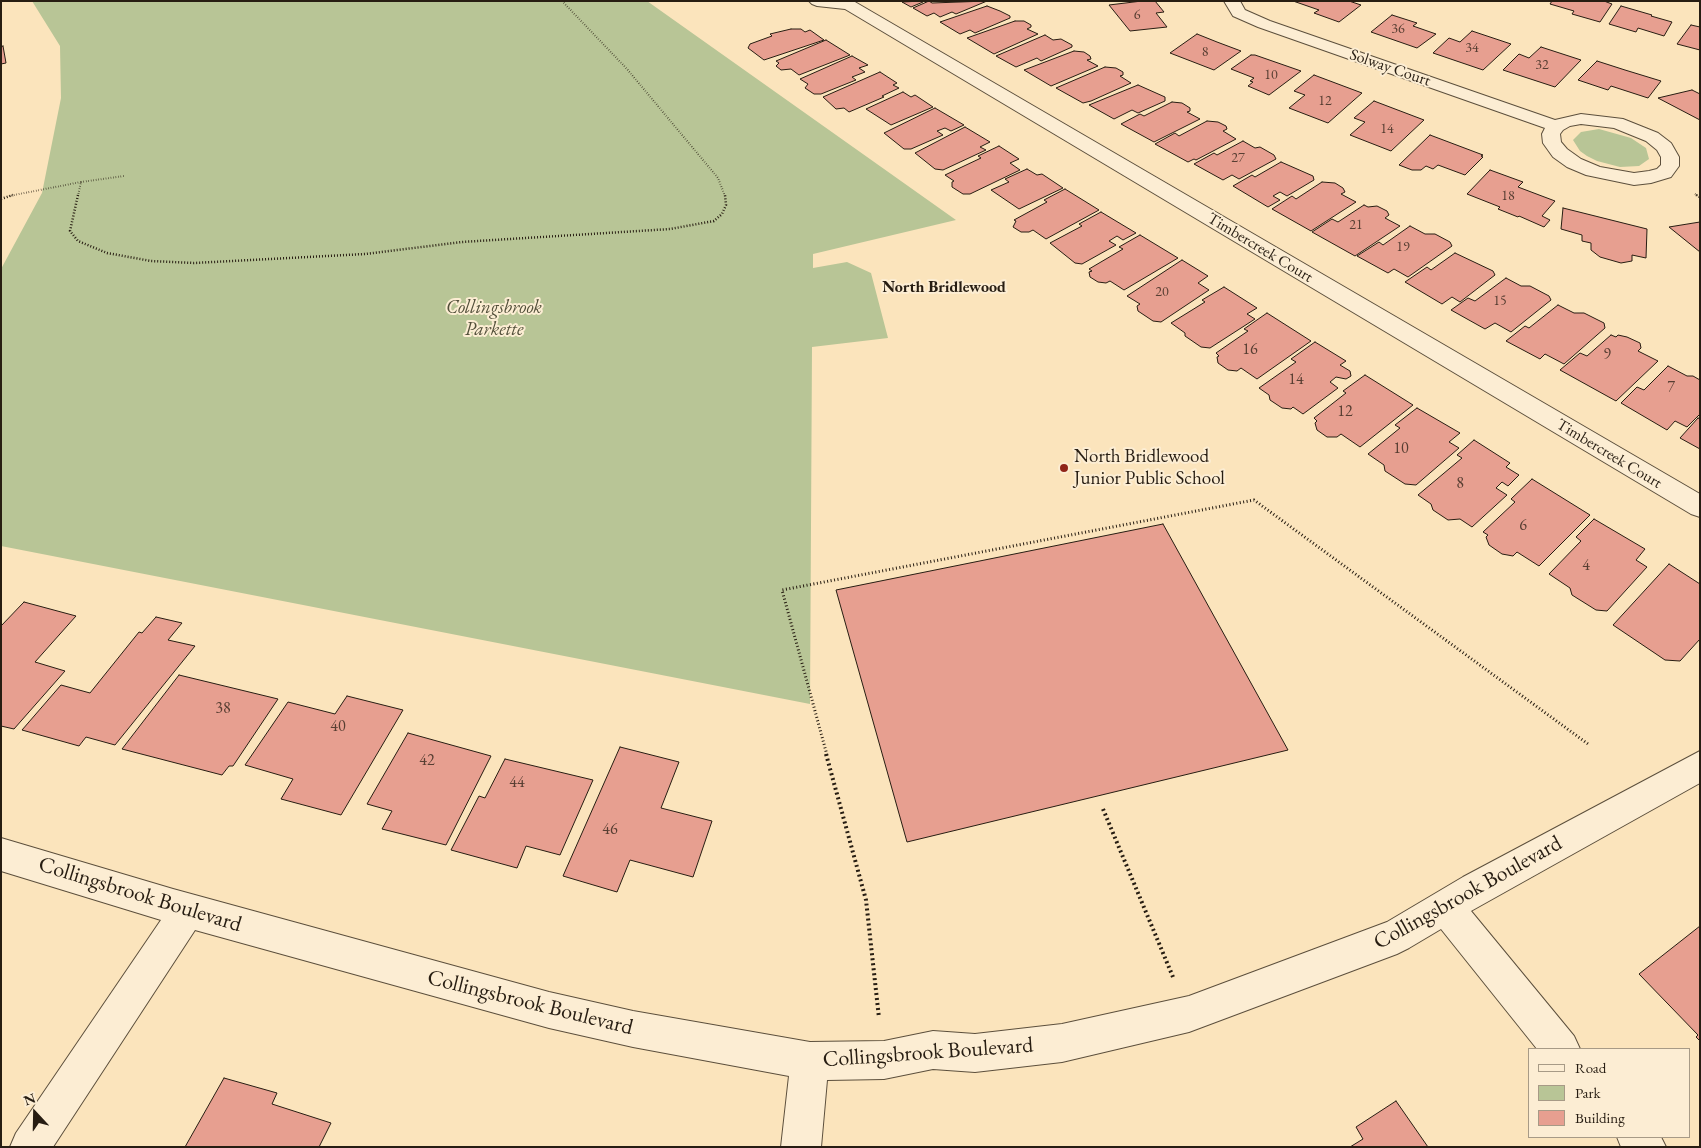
<!DOCTYPE html>
<style>
body{margin:0}
#map{position:relative;width:1701px;height:1148px;overflow:hidden;background:#fbe4bc;font-family:"EB Garamond",serif}
canvas{display:block}
.frame{position:absolute;inset:0;border:2px solid #271d12;pointer-events:none}
.legend{position:absolute;left:1528px;top:1048px;width:162px;height:90px;box-sizing:border-box;background:#fcedd3;border:1px solid #a79a86;margin:0;padding:6px 9px;list-style:none;font-size:15px;color:#271d12}
.legend li{display:flex;align-items:center;gap:10px;height:25px}
.legend b{width:25px;border:1px solid #a79a86}
.north{position:absolute;left:10px;top:1088px;width:50px;height:50px;-webkit-text-stroke:4px #fcedd3;paint-order:stroke;rotate:339deg;font-size:14px;font-weight:700;line-height:20px;text-align:center;color:#271d12}
.north::after{content:'';display:block;margin:auto;width:18px;height:22px;background:#271d12;clip-path:polygon(50% 0,100% 100%,50% 72%,0 100%)}
</style>
<div id="map">
<canvas width="1701" height="1148"></canvas>
<div class="frame"></div>
<ul class="legend">
<li><b style="height:6px;background:#fcedd3"></b>Road</li>
<li><b style="height:14px;background:#b8c596"></b>Park</li>
<li><b style="height:14px;background:#e79f90"></b>Building</li>
</ul>
<div class="north">N</div>
</div>
<script>
const c = document.querySelector('canvas').getContext('2d');
c.lineJoin = 'round';
function fill(path, color) { c.fillStyle = color; c.fill(path, 'evenodd'); }
const toPath = rows => new Path2D(rows.map(r => 'M' + r).join(''));
function stroke(path, color, width, dash) { c.strokeStyle = color; c.lineWidth = width; c.lineCap = dash ? 'butt' : 'round'; c.setLineDash(dash || []); c.stroke(path); }
function write(font, color, halo, rows, align = 'center') {
  c.font = font + ' "EB Garamond",serif'; c.lineWidth = 4; c.setLineDash([]); c.textBaseline = 'middle'; c.strokeStyle = halo; c.fillStyle = color; for (const [text, x, y, turn = 0] of rows) {
    c.save(); c.translate(x, y); c.rotate((+turn || 0) * Math.PI / 180); c.textAlign = isNaN(turn) ? turn : align; if (halo) c.strokeText(text, 0, 0); c.fillText(text, 0, 0); c.restore();
  }
}
const green = toPath([
 [32,1,647,1,956,220,813,254,813,268,847,262,871,273,888,338,812,347,810,704,1,546,1,269,42,193,61,98,60,46],
 [1599,129,1631,138,1646,148,1649,159,1639,166,1620,167,1597,161,1587,156,1580,151,1573,140,1581,132]
]);
const building = toPath([
 [922,1,923,2,911,7,902,2,922,1],
 [929,1,932,3,987,1,956,14,952,12,940,17,934,13,927,16,913,8,929,1],
 [1142,1,1155,1,1164,12,1156,13,1167,27,1130,31,1109,5,1142,1],
 [1293,1,1349,1,1361,5,1339,22,1314,13,1319,10,1293,1],
 [1552,1,1604,1,1612,4,1600,22,1572,14,1574,11,1550,4,1552,1],
 [987,6,1000,11,1010,16,1010,18,975,33,970,30,960,34,940,22,987,6],
 [1621,6,1652,15,1651,16,1672,22,1664,36,1638,28,1636,32,1609,24,1621,6],
 [1392,15,1417,23,1413,26,1436,34,1417,48,1371,32,1392,15],
 [1015,21,1024,21,1031,25,1031,27,1027,29,1038,34,994,54,967,38,1015,21],
 [1691,25,1700,27,1700,50,1677,44,1691,25],
 [791,29,801,29,805,32,810,30,824,40,764,60,748,48,750,44,772,36,770,34,791,29],
 [1472,31,1511,44,1483,70,1433,53,1449,38,1460,42,1472,31],
 [1197,34,1217,42,1241,51,1214,70,1170,53,1197,34],
 [1045,35,1053,40,1061,39,1072,45,1072,47,1041,61,1037,58,1016,67,996,56,1045,35],
 [826,40,850,55,799,75,791,69,781,70,776,66,779,63,776,61,826,40],
 [3,46,6,63,1,64,1,47,3,46],
 [1541,47,1581,60,1555,87,1503,70,1519,54,1529,58,1541,47],
 [1074,51,1084,52,1090,56,1091,59,1087,60,1098,66,1051,86,1024,70,1074,51],
 [1251,55,1255,55,1301,71,1269,95,1248,86,1253,82,1250,81,1254,78,1231,69,1251,55],
 [852,56,868,65,859,68,865,72,852,77,856,80,821,94,814,94,805,88,808,84,800,79,852,56],
 [1597,61,1625,70,1661,81,1648,98,1611,86,1608,90,1578,80,1597,61],
 [1105,67,1116,68,1123,72,1123,75,1120,76,1131,83,1091,101,1083,103,1056,88,1105,67],
 [880,72,897,83,893,85,899,88,882,96,884,97,849,112,844,108,836,109,823,97,880,72],
 [1314,75,1362,93,1328,123,1289,108,1305,95,1294,91,1314,75],
 [1138,85,1165,97,1165,101,1138,113,1132,110,1114,119,1089,105,1138,85],
 [1692,90,1700,94,1700,120,1658,98,1692,90],
 [903,92,911,97,915,95,933,107,891,125,866,109,903,92],
 [1374,101,1424,120,1391,151,1350,135,1365,122,1354,118,1374,101],
 [1172,102,1182,103,1190,108,1190,111,1187,112,1200,119,1154,142,1121,124,1140,114,1144,116,1172,102],
 [935,108,964,125,951,131,945,128,937,131,943,135,911,149,904,149,884,133,935,108],
 [1207,121,1218,122,1226,126,1227,129,1223,131,1236,139,1196,160,1194,159,1188,162,1155,144,1175,133,1179,136,1207,121],
 [965,127,990,142,980,147,986,150,943,170,935,169,915,153,965,127],
 [1430,135,1483,155,1481,156,1483,157,1465,175,1438,165,1433,169,1426,166,1421,170,1412,170,1399,165,1430,135],
 [1243,141,1255,148,1260,147,1274,155,1276,159,1239,179,1232,175,1223,180,1194,164,1214,153,1217,155,1243,141],
 [999,146,1019,159,1010,163,1020,170,970,194,963,194,952,187,952,182,954,181,945,175,981,158,978,156,999,146],
 [1281,162,1313,176,1314,180,1287,196,1280,192,1273,196,1280,200,1268,207,1233,186,1252,175,1255,177,1281,162],
 [1027,169,1037,175,1042,174,1063,188,1019,209,991,190,1009,182,1005,179,1027,169],
 [1490,170,1523,182,1518,187,1555,201,1542,216,1550,220,1544,227,1519,216,1518,217,1498,209,1500,207,1467,194,1490,170],
 [1322,182,1335,183,1343,188,1345,192,1341,194,1356,202,1311,231,1272,209,1292,196,1296,199,1322,182],
 [1065,189,1099,210,1046,239,1033,230,1029,232,1021,232,1013,227,1016,221,1014,220,1047,202,1044,200,1065,189],
 [1364,205,1368,207,1377,206,1387,211,1389,215,1385,218,1400,226,1355,256,1312,232,1332,219,1338,222,1364,205],
 [1563,208,1647,229,1646,258,1632,255,1632,261,1621,263,1600,257,1591,250,1591,243,1582,241,1582,235,1561,229,1563,208],
 [1101,212,1136,233,1123,240,1117,236,1109,241,1116,245,1082,264,1075,263,1050,243,1082,226,1079,224,1101,212],
 [1700,222,1700,252,1669,227,1700,222],
 [1410,226,1425,234,1435,234,1450,242,1452,246,1408,277,1394,269,1388,273,1357,256,1379,242,1383,245,1410,226],
 [1140,235,1178,258,1124,290,1110,281,1106,283,1098,282,1090,277,1089,272,1092,271,1089,269,1123,249,1119,247,1140,235],
 [1455,253,1493,271,1495,275,1460,302,1452,297,1442,304,1405,282,1427,267,1431,270,1455,253],
 [1182,260,1208,276,1198,283,1209,290,1161,322,1153,321,1138,311,1137,306,1140,304,1127,296,1182,260],
 [1506,278,1521,286,1530,286,1549,296,1551,300,1511,332,1495,323,1485,329,1451,310,1468,298,1475,301,1506,278],
 [1224,287,1257,308,1247,314,1255,319,1210,348,1201,347,1185,336,1185,333,1171,323,1205,302,1202,300,1224,287],
 [1558,305,1574,313,1584,313,1604,323,1605,328,1564,364,1545,354,1540,359,1506,341,1525,326,1529,328,1558,305],
 [1267,313,1311,341,1257,379,1241,368,1237,371,1228,370,1218,363,1217,357,1219,356,1216,353,1248,331,1244,329,1267,313],
 [1611,335,1616,337,1618,335,1627,337,1640,343,1641,348,1638,351,1658,361,1616,401,1560,370,1580,353,1587,356,1611,335],
 [1315,342,1346,361,1340,365,1350,371,1351,376,1346,379,1336,377,1330,382,1338,388,1303,414,1293,407,1291,409,1282,408,1270,400,1269,395,1259,388,1296,362,1291,359,1315,342],
 [1668,366,1687,376,1693,376,1700,380,1700,414,1687,427,1675,421,1667,430,1621,403,1637,387,1644,390,1668,366],
 [1365,375,1413,405,1360,447,1341,434,1337,437,1327,437,1317,430,1315,423,1317,421,1314,418,1346,393,1343,391,1365,375],
 [1417,408,1460,433,1449,442,1459,448,1416,485,1405,484,1385,471,1384,465,1368,454,1400,428,1395,425,1417,408],
 [1698,418,1700,419,1700,449,1680,438,1698,418],
 [1474,440,1510,463,1506,467,1519,475,1508,486,1502,482,1496,488,1507,495,1472,527,1460,519,1448,520,1433,510,1431,504,1418,495,1462,458,1457,455,1474,440],
 [1532,479,1590,515,1539,566,1517,552,1513,556,1502,554,1489,545,1486,537,1488,535,1483,532,1515,502,1511,499,1532,479],
 [1594,519,1645,549,1636,560,1647,567,1607,611,1596,610,1572,595,1570,588,1549,574,1581,541,1576,537,1594,519],
 [1163,524,1288,750,907,842,836,590,1163,524],
 [1669,564,1700,584,1700,639,1680,661,1665,660,1613,625,1669,564],
 [24,602,76,616,35,662,65,671,14,729,1,726,1,626,24,602],
 [156,617,182,623,168,640,195,646,115,745,86,737,79,746,22,730,61,685,90,693,139,632,142,633,156,617],
 [179,675,278,699,233,766,229,766,222,775,122,749,179,675],
 [347,696,403,710,341,815,281,799,293,779,245,765,288,702,335,714,347,696],
 [408,733,491,756,446,845,382,829,392,811,367,804,408,733],
 [620,747,679,762,661,808,712,821,693,877,630,860,617,892,563,876,620,747],
 [505,759,593,780,560,855,526,846,517,868,451,850,479,796,485,798,505,759],
 [1700,926,1700,1041,1696,1037,1698,1035,1639,974,1700,926],
 [224,1078,277,1093,272,1104,331,1123,319,1147,185,1147,224,1078],
 [1396,1101,1428,1147,1350,1147,1363,1139,1356,1127,1396,1101]
]);
const pathFar3 = toPath([
 [562,1,627,69,718,178,725,196],
 [81,182,124,176],
 [1695,194,1699,196],
 [9,196,81,182,78,196]
]);
const pathFar2 = toPath([
 [78,195,70,231,78,241,107,253,151,261,194,263,365,254,462,242,670,229,714,221,722,214,726,205,725,195],
 [1696,195,1700,197],
 [1,199,13,195]
]);
const pathFar1 = toPath([
 [827,755,782,590,1254,500,1588,744]
]);
const path = toPath([
 [826,754,866,900,879,1018],
 [1103,809,1173,977]
]);
const minor = toPath([
 [809,1,855,2,1700,494,1700,517,1691,514,845,9,817,6,812,4,809,1],
 [1224,1,1240,1,1245,10,1270,21,1555,120,1581,114,1623,119,1658,133,1671,143,1679,157,1679,166,1671,177,1651,183,1634,185,1586,175,1567,167,1553,157,1543,143,1542,134,1545,128,1258,27,1233,16,1224,1],
 [1581,124,1614,128,1646,141,1657,150,1661,157,1661,165,1657,169,1649,171,1634,173,1600,167,1581,159,1567,149,1561,142,1560,134,1563,130,1570,126,1581,124],
 [1700,751,1700,783,1471,911,1574,1036,1580,1049,1537,1049,1441,929,1409,948,1397,954,1189,1032,1062,1062,975,1072,933,1069,884,1079,827,1080,821,1147,781,1147,789,1076,633,1047,549,1028,195,930,53,1147,10,1147,16,1133,161,920,1,871,1,838,173,889,549,992,633,1011,810,1042,884,1041,933,1031,975,1034,1062,1024,1189,996,1387,922,1463,877,1700,751],
 [1617,1137,1661,1137,1666,1147,1621,1147,1617,1137]
]);
const markers = [
 [1064,468,5,"#8f2418"]
];
const farNumbernames = [
 ["6",1137,15],
 ["36",1398,29],
 ["34",1472,48],
 ["8",1205,52],
 ["32",1542,65],
 ["10",1271,75],
 ["12",1325,101],
 ["14",1387,129],
 ["27",1238,158],
 ["18",1508,196],
 ["21",1356,225],
 ["19",1403,247],
 ["20",1162,292],
 ["15",1500,301]
];
const farStreetnames = [
 ["Solway Court",1390,68,19],
 ["Timbercreek Court",1260,248,31],
 ["Timbercreek Court",1609,454,31]
];
const farNeighbourhoodnames = [
 ["North Bridlewood",944,288]
];
const numberNames = [
 ["16",1250,350],
 ["9",1607,355],
 ["14",1296,380],
 ["7",1671,388],
 ["12",1345,412],
 ["10",1401,449],
 ["8",1460,484],
 ["6",1523,526],
 ["4",1586,566],
 ["38",223,709],
 ["40",338,727],
 ["42",427,761],
 ["44",517,783],
 ["46",610,830]
];
const parkNames = [
 ["Collingsbrook",494,308],
 ["Parkette",494,330]
];
const poiNames = [
 ["North Bridlewood",1074,457],
 ["Junior Public School",1074,479]
];
const nearStreetnames = [
 ["Collingsbrook Boulevard",1468,893,-29],
 ["Collingsbrook Boulevard",140,895,17],
 ["Collingsbrook Boulevard",530,1003,14],
 ["Collingsbrook Boulevard",928,1053,-4]
];
fill(green, '#b8c596');
fill(building, '#e79f90');
stroke(building, '#271d12', 1);
stroke(minor, '#5c4f3c', 2);
stroke(pathFar3, '#271d12', 2, [0.5, 2]);
stroke(pathFar2, '#271d12', 2.5, [1, 2]);
stroke(pathFar1, '#271d12', 3, [1, 2.5]);
stroke(path, '#271d12', 4, [2, 3]);
fill(minor, '#fcedd3');
for (const [x, y, r, color] of markers) { const dot = new Path2D(); dot.arc(x, y, r, 0, 2 * Math.PI); c.fillStyle = color; c.fill(dot); stroke(dot, '#fcedd3', 2); }
write('14px', '#573e32', null, farNumbernames);
write('16px', '#271d12', '#fcedd3', farStreetnames);
write('bold 16px', '#271d12', '#fcedd3', farNeighbourhoodnames);
write('16px', '#573e32', null, numberNames);
write('italic 19px', '#524f3a', '#fcedd3', parkNames);
write('19px', '#271d12', '#fcedd3', poiNames, 'left');
write('22px', '#271d12', '#fcedd3', nearStreetnames);
</script>
